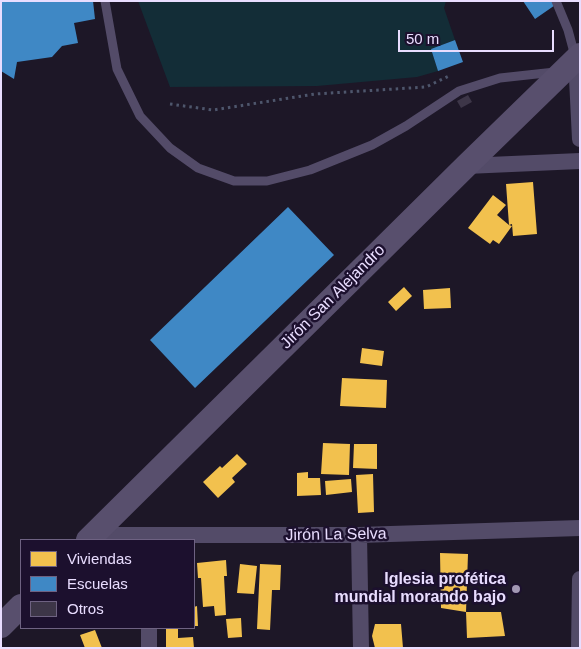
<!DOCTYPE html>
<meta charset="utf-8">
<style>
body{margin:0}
#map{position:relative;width:581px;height:649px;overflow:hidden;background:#1d1727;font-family:Helvetica,sans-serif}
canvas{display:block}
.frame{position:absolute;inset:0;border:2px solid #e9ddff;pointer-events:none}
.legend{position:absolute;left:20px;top:539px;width:175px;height:90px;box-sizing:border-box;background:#1c102e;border:1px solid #6e6282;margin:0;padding:6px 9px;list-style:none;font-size:15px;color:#e9ddff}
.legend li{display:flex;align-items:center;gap:10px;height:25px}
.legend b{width:25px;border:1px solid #6e6282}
.scale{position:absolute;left:398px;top:30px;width:156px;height:22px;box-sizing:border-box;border:2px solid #e9ddff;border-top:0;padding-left:6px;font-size:15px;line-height:18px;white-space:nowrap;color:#e9ddff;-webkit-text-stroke:4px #1c102e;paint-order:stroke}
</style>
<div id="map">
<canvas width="581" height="649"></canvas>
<div class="frame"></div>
<ul class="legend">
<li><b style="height:14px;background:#f2c14e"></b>Viviendas</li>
<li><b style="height:14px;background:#3f88c5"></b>Escuelas</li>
<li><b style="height:14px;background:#3d3648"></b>Otros</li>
</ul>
<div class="scale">50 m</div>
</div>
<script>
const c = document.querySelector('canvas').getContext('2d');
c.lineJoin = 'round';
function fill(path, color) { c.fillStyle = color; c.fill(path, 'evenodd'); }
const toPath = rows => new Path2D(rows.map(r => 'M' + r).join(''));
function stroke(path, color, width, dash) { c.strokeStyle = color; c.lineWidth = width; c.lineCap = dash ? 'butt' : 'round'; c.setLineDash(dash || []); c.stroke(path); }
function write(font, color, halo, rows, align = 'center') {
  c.font = font + ' Helvetica,sans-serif'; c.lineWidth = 5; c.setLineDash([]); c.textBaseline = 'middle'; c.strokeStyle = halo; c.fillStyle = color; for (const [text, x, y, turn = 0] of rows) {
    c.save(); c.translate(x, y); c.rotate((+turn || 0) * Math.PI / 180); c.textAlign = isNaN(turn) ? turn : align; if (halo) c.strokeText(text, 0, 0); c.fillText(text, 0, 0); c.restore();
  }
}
const green = toPath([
 [138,1,446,1,444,8,455,40,431,49,438,71,417,77,317,86,170,87]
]);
const homes = toPath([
 [533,182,537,234,513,236,512,224,509,225,512,226,499,244,493,240,490,244,468,228,493,195,506,205,497,215,509,225,506,184],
 [404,287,412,296,396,311,388,302],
 [450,288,451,308,424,309,423,290],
 [362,348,384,351,382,366,360,363],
 [342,378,387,380,386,408,340,406],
 [323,443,350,444,349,475,321,474],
 [354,444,377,444,377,469,353,468],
 [237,454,247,464,232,478,235,482,218,498,203,482,220,466,222,468],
 [308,472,308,478,320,478,321,495,297,496,297,473],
 [373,474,374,512,358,513,356,475],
 [351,479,352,492,326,495,325,481],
 [440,553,468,554,466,612,501,612,505,636,467,638,466,612,441,608],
 [226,560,227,576,224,576,226,615,215,616,214,606,203,607,201,578,198,578,197,563],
 [240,564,257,566,254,594,237,593],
 [260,564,281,565,280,590,272,590,270,630,257,629],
 [197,606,198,626,194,626,194,607],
 [241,618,242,637,228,638,226,619],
 [375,624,401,624,403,648,375,648,372,636],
 [166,628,178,628,178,638,193,637,194,648,166,648],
 [95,630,102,648,85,648,80,635]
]);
const schools = toPath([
 [1,1,93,1,95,19,74,23,78,43,62,46,52,57,17,62,14,79,1,71],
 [523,1,561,1,535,19],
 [455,40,463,62,438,71,431,49],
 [288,207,334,255,195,388,150,340]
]);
const building = toPath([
 [468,95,472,102,461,108,457,101]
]);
const path = toPath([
 [170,104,213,110,315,94,426,87,451,75]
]);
const lane = toPath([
 [105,1,117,69,140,116,170,148,198,168,234,181,267,181,310,170,372,145,406,126,459,91,500,78,555,72],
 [556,1,568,30,575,56]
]);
const street = toPath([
 [576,58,580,139],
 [466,166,580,161],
 [93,535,359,535,580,528],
 [359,535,361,648],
 [149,628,149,648],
 [579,648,580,579]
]);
const secondary = toPath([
 [88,540,466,166,580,55],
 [1,626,21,606]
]);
const markers = [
 [516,589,5,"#a298b3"]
];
const streetNames = [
 ["Jirón San Alejandro",333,297,-45],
 ["Jirón La Selva",336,535,-1]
];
const poiNames = [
 ["Iglesia profética",506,580],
 ["mundial morando bajo",506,598]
];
fill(green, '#132d37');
fill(homes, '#f2c14e');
fill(schools, '#3f88c5');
fill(building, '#3d3648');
stroke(path, '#4e566c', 3, [2.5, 4]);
stroke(lane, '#534b68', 9);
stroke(street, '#534b68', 16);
stroke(secondary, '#584f6d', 24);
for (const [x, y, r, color] of markers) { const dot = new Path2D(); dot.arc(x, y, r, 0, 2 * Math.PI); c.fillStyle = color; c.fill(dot); stroke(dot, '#1c102e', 2); }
write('16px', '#e9ddff', '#1c102e', streetNames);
write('bold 16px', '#e9ddff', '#1c102e', poiNames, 'right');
</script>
